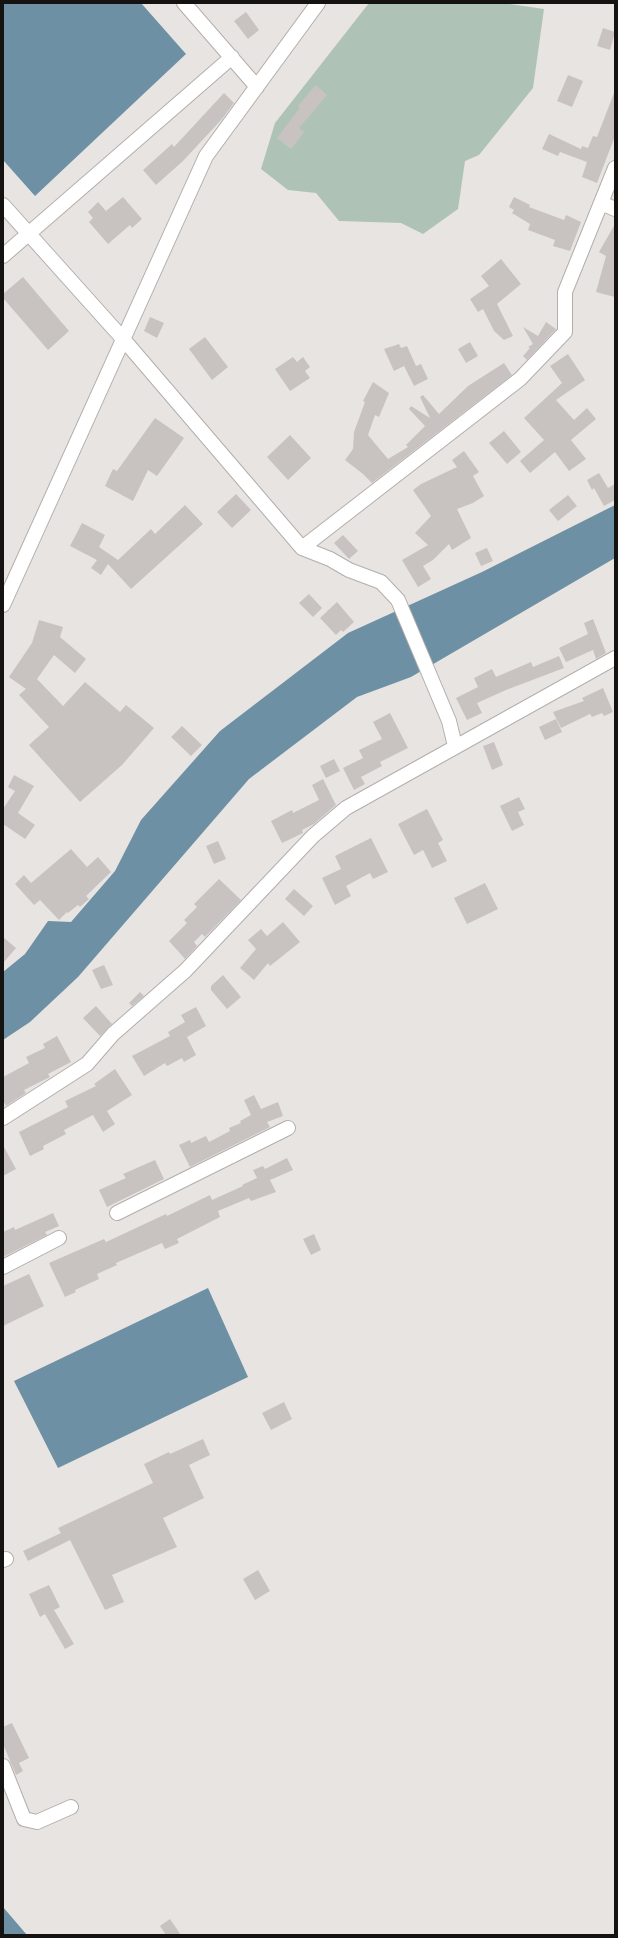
<!DOCTYPE html>
<style>
body{margin:0}
#map{position:relative;width:618px;height:1938px;overflow:hidden;background:#e8e4e1;font-family:Bitter,serif}
canvas{display:block}
.frame{position:absolute;inset:0;border:4px solid #151312;pointer-events:none}
</style>
<div id="map">
<canvas width="618" height="1938"></canvas>
<div class="frame"></div>
</div>
<script>
const c = document.querySelector('canvas').getContext('2d');
c.lineJoin = 'round';
function fill(path, color) { c.fillStyle = color; c.fill(path, 'evenodd'); }
const toPath = rows => new Path2D(rows.map(r => 'M' + r).join(''));
function stroke(path, color, width, dash) { c.strokeStyle = color; c.lineWidth = width; c.lineCap = dash ? 'butt' : 'round'; c.setLineDash(dash || []); c.stroke(path); }
const green = toPath([
 [369,3,503,3,544,9,533,88,479,155,465,161,458,209,423,234,401,223,339,221,316,193,288,190,261,169,275,123]
]);
const water = toPath([
 [3,3,141,3,186,54,35,196,3,160],
 [615,505,615,558,411,677,357,697,249,779,78,977,30,1022,3,1040,3,972,25,954,48,921,71,922,115,871,141,820,220,731,348,633,482,572],
 [208,1288,248,1377,58,1468,14,1381],
 [3,1907,27,1935,3,1935]
]);
const building = toPath([
 [246,12,259,30,248,39,234,21],
 [603,28,615,32,610,50,597,46],
 [568,75,583,81,572,107,557,101],
 [316,85,327,95,299,128,304,132,291,149,277,138,300,108,298,106],
 [224,93,234,103,222,119,183,161,156,185,143,170,172,144,174,147],
 [614,93,615,136,597,183,582,177,587,162,560,152,558,156,542,149,549,134,581,149,582,146,588,148,593,136,597,137],
 [123,197,142,219,132,228,130,225,108,244,89,222,93,218,88,212,98,202,106,211],
 [514,197,530,205,529,207,564,220,566,215,581,222,570,251,553,246,555,240,528,230,530,224,512,213,514,210,509,207],
 [615,224,615,297,596,292,606,256,599,252],
 [501,259,521,284,497,304,513,336,504,340,494,331,483,309,478,312,470,299,489,286,481,276],
 [23,277,69,331,48,350,3,298,3,294],
 [150,317,164,323,157,338,144,331],
 [546,322,556,329,527,360,523,356,530,348,528,347,533,344,523,327,538,336],
 [205,337,228,367,212,380,189,349],
 [470,342,478,356,466,363,458,349],
 [399,344,401,348,407,346,416,366,421,364,428,379,414,386,404,366,394,371,384,349],
 [568,354,585,380,556,400,574,420,587,408,596,419,571,440,586,459,569,471,555,452,530,473,520,461,544,440,524,418,562,383,550,366],
 [293,357,297,362,303,357,310,367,305,371,310,378,290,391,275,369],
 [504,363,512,375,372,483,363,474,345,460,353,449,354,432,365,402,363,401,373,382,389,393,379,417,375,415,368,435,388,459,408,447,406,445,425,426,409,409,411,406,430,418,420,397,423,395,439,414,468,386],
 [155,418,184,438,157,476,148,470,133,501,105,486,113,469,117,471],
 [504,431,521,452,507,464,489,443],
 [290,435,311,458,288,480,267,457],
 [464,451,479,472,473,476,484,496,473,503,457,509,471,538,452,550,449,544,433,560,423,566,431,579,418,587,402,560,428,545,415,533,431,516,413,490,421,484,457,467,452,460],
 [599,473,608,488,615,484,615,500,604,506,594,488,592,490,587,480],
 [236,494,251,510,232,528,217,512],
 [568,495,577,506,558,521,549,510],
 [185,505,203,524,131,589,108,564,101,575,91,568,97,560,70,546,82,523,105,535,99,547,118,560,151,529,155,534],
 [343,535,358,551,349,559,334,543],
 [487,548,493,561,481,566,475,553],
 [309,594,322,608,313,617,299,603],
 [337,602,354,622,343,632,341,630,336,635,320,618],
 [593,619,606,653,596,659,593,650,566,662,559,648,588,634,584,623],
 [39,620,63,627,60,637,86,659,75,673,54,655,37,679,63,706,85,682,120,712,126,705,154,728,122,765,80,802,29,745,49,727,19,695,26,689,9,677,32,643],
 [559,656,564,668,506,690,477,703,482,713,467,720,456,698,478,687,474,678,492,669,496,677,531,662,533,667],
 [603,688,613,712,604,716,602,713,592,717,590,714,561,728,553,712,584,701,582,698],
 [390,713,408,748,380,762,382,766,361,777,365,784,354,790,343,768,363,758,359,750,382,739,373,722],
 [556,719,562,732,545,740,539,727],
 [182,726,202,745,191,756,171,737],
 [494,742,503,765,492,770,483,746],
 [334,759,340,771,326,778,320,766],
 [14,775,34,786,18,813,35,825,25,839,3,824,3,809,15,791,8,787],
 [323,779,336,805,314,824,302,830,303,833,282,843,271,821,292,810,293,813,319,800,312,785],
 [519,797,525,809,518,812,524,825,512,831,500,806],
 [427,809,443,840,438,843,447,861,432,868,423,850,414,855,398,824],
 [371,838,388,872,373,879,370,873,346,886,351,896,335,905,322,878,341,869,335,856],
 [218,841,226,859,214,864,206,846],
 [71,849,87,867,98,857,111,872,86,896,89,899,80,907,78,905,68,913,67,912,59,920,40,900,34,905,15,884,24,875,31,883],
 [219,879,241,900,205,937,202,934,194,942,197,946,185,959,169,941,187,923,184,920,197,907,194,904],
 [485,883,498,909,467,924,454,898],
 [294,889,313,906,304,916,285,899],
 [283,922,300,942,270,966,268,963,254,980,240,968,256,949,248,940,261,929,267,936],
 [3,937,16,948,3,963],
 [104,965,113,985,101,989,92,970],
 [223,975,241,997,227,1009,211,990,211,986],
 [140,992,144,996,132,1006,129,1003],
 [96,1006,112,1024,100,1036,83,1018],
 [196,1007,206,1026,187,1037,196,1055,184,1062,182,1058,167,1066,165,1063,144,1076,132,1056,170,1036,168,1032,185,1022,181,1015],
 [57,1036,71,1062,48,1074,50,1077,24,1090,26,1093,6,1106,3,1100,3,1077,29,1063,26,1057,45,1048,43,1044],
 [115,1069,132,1095,107,1111,115,1124,103,1132,93,1115,64,1130,66,1134,43,1146,44,1149,30,1156,19,1132,68,1107,65,1101,96,1086,94,1084],
 [254,1095,261,1109,278,1102,283,1116,267,1122,270,1127,190,1167,179,1145,190,1140,191,1143,206,1136,209,1142,230,1131,229,1128,241,1123,240,1121,251,1115,244,1100],
 [3,1145,16,1169,3,1176],
 [287,1158,293,1170,270,1180,276,1192,251,1201,249,1198,218,1211,220,1217,177,1239,179,1243,165,1249,162,1243,116,1263,117,1265,97,1274,99,1279,75,1290,76,1292,65,1297,49,1263,104,1239,106,1242,166,1214,167,1216,210,1195,212,1200,243,1186,242,1185,257,1178,253,1170,263,1166,265,1169],
 [155,1160,164,1179,107,1207,99,1190,126,1178,123,1174],
 [53,1213,59,1226,45,1232,47,1235,3,1257,3,1232,14,1227,15,1230],
 [314,1234,321,1250,311,1255,303,1239],
 [29,1274,44,1306,3,1326,3,1286],
 [284,1402,292,1419,271,1430,262,1413],
 [203,1439,210,1455,189,1465,204,1498,163,1518,177,1547,112,1575,124,1602,105,1610,70,1540,28,1561,23,1551,61,1533,58,1528,153,1483,144,1464,169,1452,170,1454],
 [258,1570,270,1591,255,1600,243,1579],
 [49,1585,60,1607,54,1610,74,1644,65,1649,45,1614,40,1617,29,1594],
 [12,1723,29,1758,19,1763,23,1771,16,1775,3,1744,3,1727],
 [170,1919,181,1935,166,1935,160,1926]
]);
const minor = toPath([
 [184,3,257,87],
 [601,203,615,209],
 [3,205,124,340,302,548,330,559,349,570,381,582,398,600,449,721,455,746],
 [3,256,232,57],
 [302,548,520,379,565,332,565,292,615,168],
 [3,605,206,156,318,3],
 [3,1118,87,1064,113,1034,185,971,313,836,346,808,615,658],
 [117,1213,288,1128],
 [3,1267,59,1238],
 [3,1560,6,1559],
 [3,1766,24,1819,37,1822,71,1807]
]);
fill(green, '#aec3b6');
fill(water, '#6e90a5');
fill(building, '#c8c3c1');
stroke(minor, '#b3aeab', 16);
stroke(minor, '#fff', 14);
</script>
